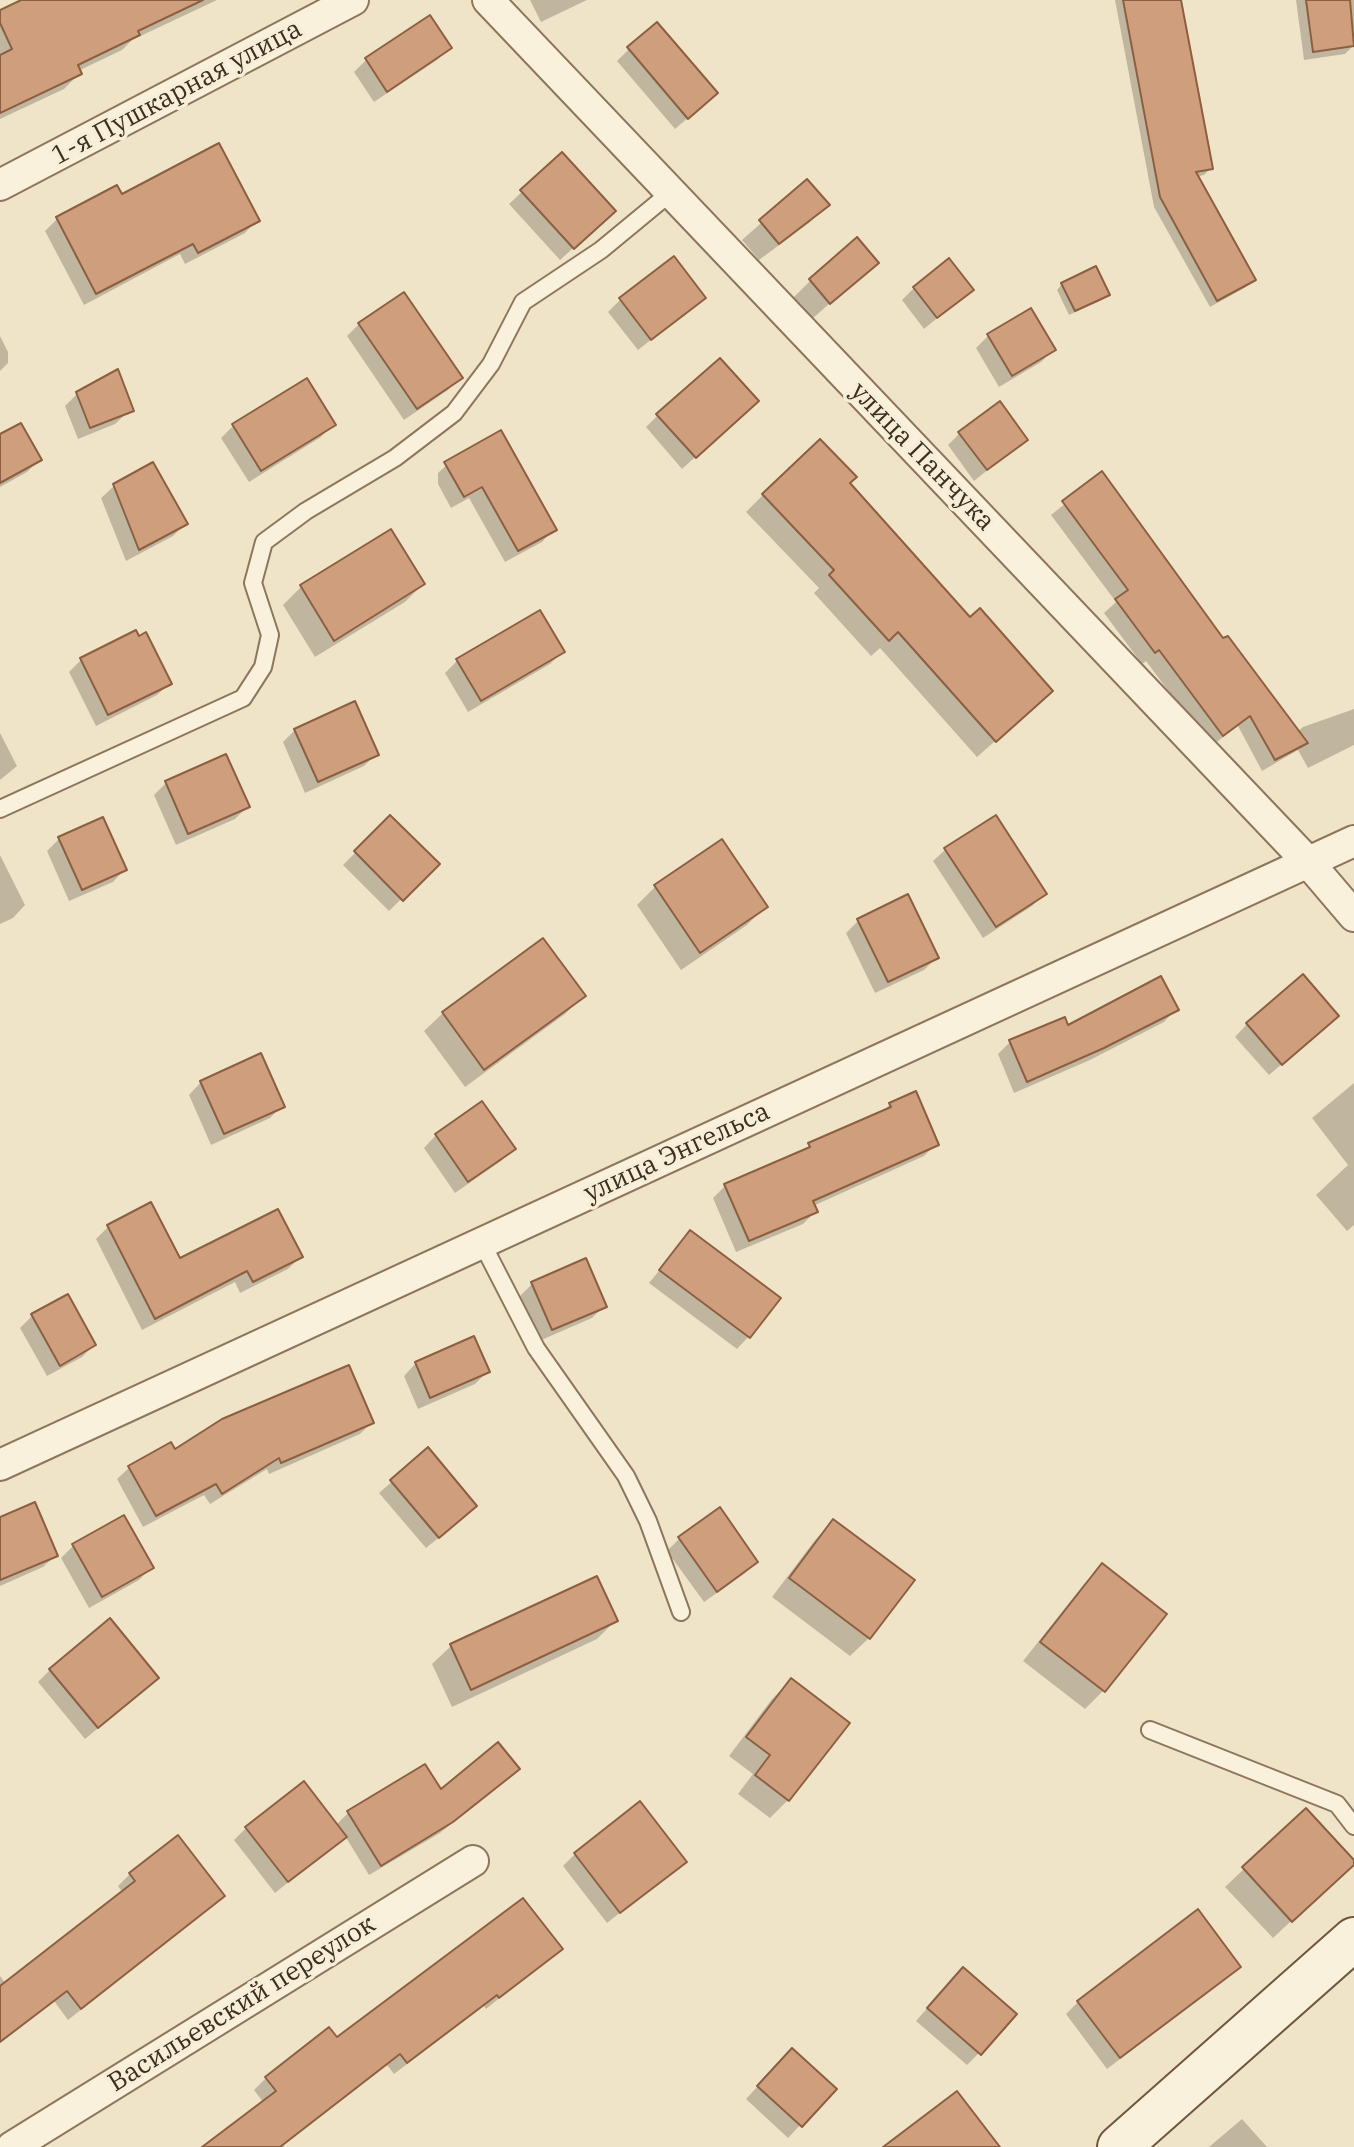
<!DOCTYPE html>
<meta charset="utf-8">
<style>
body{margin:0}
canvas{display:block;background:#f0e4c8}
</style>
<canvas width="1354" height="2147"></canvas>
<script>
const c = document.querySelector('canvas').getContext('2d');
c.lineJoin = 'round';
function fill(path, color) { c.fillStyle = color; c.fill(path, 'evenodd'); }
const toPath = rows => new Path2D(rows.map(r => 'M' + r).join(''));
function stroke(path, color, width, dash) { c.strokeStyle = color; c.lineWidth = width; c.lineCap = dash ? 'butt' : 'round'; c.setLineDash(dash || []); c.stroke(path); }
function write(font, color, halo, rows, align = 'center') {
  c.font = font + ' "IBM Plex Serif",serif'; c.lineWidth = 7; c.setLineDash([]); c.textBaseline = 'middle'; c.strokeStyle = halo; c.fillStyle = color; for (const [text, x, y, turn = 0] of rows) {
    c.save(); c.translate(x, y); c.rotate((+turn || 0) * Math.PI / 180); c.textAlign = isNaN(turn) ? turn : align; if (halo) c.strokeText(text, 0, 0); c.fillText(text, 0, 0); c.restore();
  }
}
const shadow = toPath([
 [25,0,217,0,132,40,122,50,78,71,80,73,64,89,0,119,0,12],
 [530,0,587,0,541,22],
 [1115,0,1179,0,1211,168,1204,175,1196,177,1253,280,1246,287,1210,307,1154,207],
 [1296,0,1354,0,1354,45,1345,54,1304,60],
 [449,48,437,60,374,102,354,72,366,60],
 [629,49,703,105,675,129,617,61],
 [561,155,601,223,560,260,509,204],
 [807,182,827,205,809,223,759,260,742,240],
 [122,197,257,220,245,233,185,264,180,254,84,305,45,231,57,219],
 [876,262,811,320,792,299,810,281],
 [1062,284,1107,294,1102,300,1069,315,1057,290],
 [914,288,971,290,924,329,902,300],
 [704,298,638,350,608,312,620,300],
 [359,324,460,378,448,390,404,420,347,336],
 [0,336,8,352,8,363,0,371],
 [988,336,1053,350,1041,362,999,387,976,348],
 [77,394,128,412,115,424,78,439,65,406],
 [744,413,682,469,646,427,658,415],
 [333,424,321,437,249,482,221,438,233,426],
 [960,433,1025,440,974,481,948,445],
 [0,436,39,460,27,472,0,487],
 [451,461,554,529,542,542,505,562,469,498,451,508,438,484,438,473],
 [1102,474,1223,641,1297,732,1303,727,1354,709,1354,745,1308,768,1298,750,1262,771,1238,726,1210,747,1146,661,1142,664,1104,613,1116,602,1051,515],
 [847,483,1034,707,977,757,880,648,871,656,814,593,819,588,746,512,763,495],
 [114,486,185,524,173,536,126,561,101,498],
 [423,584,405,602,315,657,283,605,301,587],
 [562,652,550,664,468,712,445,673,457,661],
 [81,660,170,683,157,695,96,726,69,672],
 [295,730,376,754,364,766,305,793,283,742],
 [0,733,17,766,0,780],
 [166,783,247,807,235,819,176,845,154,795],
 [390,818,437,864,389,911,343,865],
 [59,839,125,869,113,882,69,901,47,851],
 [722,842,765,907,747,925,681,970,637,905,655,887],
 [946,849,1044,894,1032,906,983,938,933,861],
 [0,855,25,905,13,918,0,924],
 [858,921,937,957,924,970,875,993,846,933],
 [542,940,583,996,565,1014,465,1087,424,1031,443,1013],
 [1176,1009,1164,1022,1090,1060,1014,1093,998,1054,1010,1042,1067,1027],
 [1247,1024,1324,1028,1269,1075,1235,1037],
 [201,1082,282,1106,270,1118,211,1145,189,1095],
 [1354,1083,1354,1225,1347,1231,1316,1195,1348,1165,1312,1118],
 [482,1104,513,1149,501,1161,455,1193,424,1148,436,1135],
 [890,1104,936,1144,924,1156,813,1206,815,1212,803,1224,736,1252,713,1198,725,1186,881,1114],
 [150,1205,179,1260,300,1257,288,1269,240,1293,235,1282,142,1330,96,1239,108,1227],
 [690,1233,749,1336,737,1349,649,1283],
 [532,1284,604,1306,592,1318,539,1341,520,1296],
 [32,1316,94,1345,82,1357,47,1376,20,1328],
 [416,1363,487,1372,475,1384,418,1409,404,1376],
 [372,1422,360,1434,269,1474,267,1469,210,1504,204,1495,143,1527,117,1479,130,1467,174,1452],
 [428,1450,463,1518,426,1548,379,1493],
 [719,1510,756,1562,744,1574,704,1602,667,1551,679,1539],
 [0,1519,56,1555,43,1567,0,1586],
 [834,1521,869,1638,850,1656,772,1597,815,1540],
 [73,1546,151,1568,139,1580,89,1608,61,1558],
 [1102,1565,1164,1614,1103,1691,1085,1709,1023,1661,1084,1584],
 [596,1578,616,1620,597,1639,452,1707,432,1664,451,1646],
 [50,1670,144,1690,85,1739,38,1682],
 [791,1680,788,1800,770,1818,738,1794,753,1774,729,1756,772,1699],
 [506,1780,440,1833,369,1875,345,1836,275,1893,234,1840,246,1828,336,1825,349,1812],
 [1306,1810,1354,1862,1273,1938,1225,1887],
 [575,1854,684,1862,607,1923,563,1866],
 [130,1874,210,1908,68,2020,54,2001,0,2043,0,1976,6,1984,123,1893,118,1886],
 [560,1949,486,2009,484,2006,394,2074,387,2065,283,2145,285,2147,205,2147,263,2102,254,2090,266,2078,336,2039],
 [1239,1966,1227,1978,1107,2069,1066,2014,1078,2002],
 [951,1981,979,2053,967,2065,916,2021],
 [780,2062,834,2089,788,2138,746,2099],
 [1242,2119,1267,2147,1209,2147]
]);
const building = toPath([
 [21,0,203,0,138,31,140,35,78,65,82,74,0,113,0,55,12,49,0,23,0,10,21,0],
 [1123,0,1181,0,1213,169,1196,172,1256,280,1217,301,1160,197,1123,0],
 [1306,0,1350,0,1354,46,1313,52,1306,0],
 [430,15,452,48,387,92,365,58,430,15],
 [657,22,718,93,688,119,627,47,657,22],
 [219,143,260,221,198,253,193,244,96,294,56,217,117,185,122,194,219,143],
 [562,152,616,211,574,249,520,190,562,152],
 [807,179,830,205,779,244,759,220,807,179],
 [857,237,879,263,830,304,809,279,857,237],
 [674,256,706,298,651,340,619,298,674,256],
 [949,258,974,290,937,318,913,287,949,258],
 [1096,266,1110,295,1075,311,1061,283,1096,266],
 [404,292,463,378,417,409,358,323,404,292],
 [1031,308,1056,350,1012,376,987,334,1031,308],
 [720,358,759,401,696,458,656,414,720,358],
 [118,369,134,411,90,428,76,392,118,369],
 [307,378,336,425,261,471,232,424,307,378],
 [1000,401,1028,440,987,470,958,432,1000,401],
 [21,423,42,460,0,483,0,434,21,423],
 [501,430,557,530,518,551,482,487,464,497,444,462,501,430],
 [820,439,857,477,850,483,970,617,980,608,1053,691,996,742,898,632,889,641,829,575,834,570,762,494,820,439],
 [153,462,188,524,139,550,113,484,153,462],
 [1102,471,1223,638,1228,636,1308,743,1275,760,1250,716,1223,736,1159,650,1155,653,1115,599,1128,590,1062,501,1102,471],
 [391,529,425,584,334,641,300,585,391,529],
 [540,610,565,652,481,701,456,659,540,610],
 [136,630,139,636,146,632,172,684,108,715,80,658,136,630],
 [355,701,379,755,318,782,294,729,355,701],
 [226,754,250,807,188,834,165,781,226,754],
 [390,815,440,864,403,901,354,851,390,815],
 [996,815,1047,894,996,927,944,848,996,815],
 [103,817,127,870,82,890,58,837,103,817],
 [722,839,768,907,700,953,654,885,722,839],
 [908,894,939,958,888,982,857,919,908,894],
 [543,938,586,996,484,1070,442,1012,543,938],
 [1303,974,1339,1016,1282,1065,1246,1023,1303,974],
 [1161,976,1179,1010,1104,1048,1027,1082,1009,1040,1065,1017,1068,1025,1161,976],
 [261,1053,285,1107,224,1134,200,1081,261,1053],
 [916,1091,939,1145,813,1201,818,1212,749,1241,724,1184,810,1147,808,1143,891,1107,889,1103,916,1091],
 [482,1101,516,1149,468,1182,435,1134,482,1101],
 [151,1202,180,1258,278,1209,303,1257,253,1282,247,1271,155,1319,107,1225,151,1202],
 [690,1230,781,1298,750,1338,659,1270,690,1230],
 [586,1258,607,1307,552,1330,531,1282,586,1258],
 [68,1294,96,1345,60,1366,31,1314,68,1294],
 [474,1336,490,1372,430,1398,415,1362,474,1336],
 [349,1365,374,1423,281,1463,279,1458,222,1494,216,1484,156,1516,128,1466,171,1442,175,1449,222,1419,349,1365],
 [428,1447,477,1506,439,1538,390,1480,428,1447],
 [35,1502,58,1556,0,1580,0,1517,35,1502],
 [720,1507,758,1562,717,1592,678,1537,720,1507],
 [124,1515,154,1568,102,1597,72,1544,124,1515],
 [833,1519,915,1580,870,1639,789,1578,833,1519],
 [1102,1563,1167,1614,1105,1692,1040,1642,1102,1563],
 [597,1576,618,1621,471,1690,450,1644,597,1576],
 [110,1618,159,1678,98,1728,49,1669,110,1618],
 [791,1678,850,1723,789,1801,755,1775,770,1755,746,1737,791,1678],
 [498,1742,520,1769,453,1822,381,1866,347,1811,425,1764,441,1789,498,1742],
 [304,1781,347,1837,288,1882,245,1827,304,1781],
 [640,1801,687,1862,620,1913,574,1853,640,1801],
 [1306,1808,1354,1860,1354,1865,1292,1922,1242,1867,1306,1808],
 [178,1835,225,1896,81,2009,67,1991,0,2042,0,1986,135,1881,129,1873,178,1835],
 [523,1898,563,1949,499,1998,497,1995,407,2063,400,2054,280,2147,202,2147,276,2091,265,2077,329,2027,337,2037,523,1898],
 [1198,1909,1241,1967,1120,2058,1077,2001,1198,1909],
 [963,1967,1017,2014,981,2055,927,2008,963,1967],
 [792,2048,837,2089,802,2127,757,2086,792,2048],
 [957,2091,1000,2147,883,2147,957,2091]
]);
const service = toPath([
 [0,809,243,698,263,667,270,635,253,583,264,542,306,511,395,458,454,413,491,364,523,302,601,250,670,193],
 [482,1243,536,1348,626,1476,648,1521,681,1612],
 [1150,1730,1337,1804,1354,1826]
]);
const minor = toPath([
 [488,0,1308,862,1354,916],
 [0,185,353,0],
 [0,1465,1354,841],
 [12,2147,473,1861]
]);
const secondary = toPath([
 [1119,2147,1354,1939]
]);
const streetNames = [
 ["1-я Пушкарная улица",177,93,-28],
 ["улица Панчука",922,457,46],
 ["улица Энгельса",677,1153,-25],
 ["Васильевский переулок",242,2004,-32]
];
fill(shadow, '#0003');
fill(building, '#cf9f7d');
stroke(building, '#8d5f41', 2);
stroke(service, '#8d765c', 20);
stroke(minor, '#8d765c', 34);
stroke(secondary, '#6f573f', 46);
stroke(service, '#faf1dc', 16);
stroke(minor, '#faf1dc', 30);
stroke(secondary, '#faf1dc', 42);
write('26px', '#3d2e20', '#f7eed8', streetNames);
</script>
